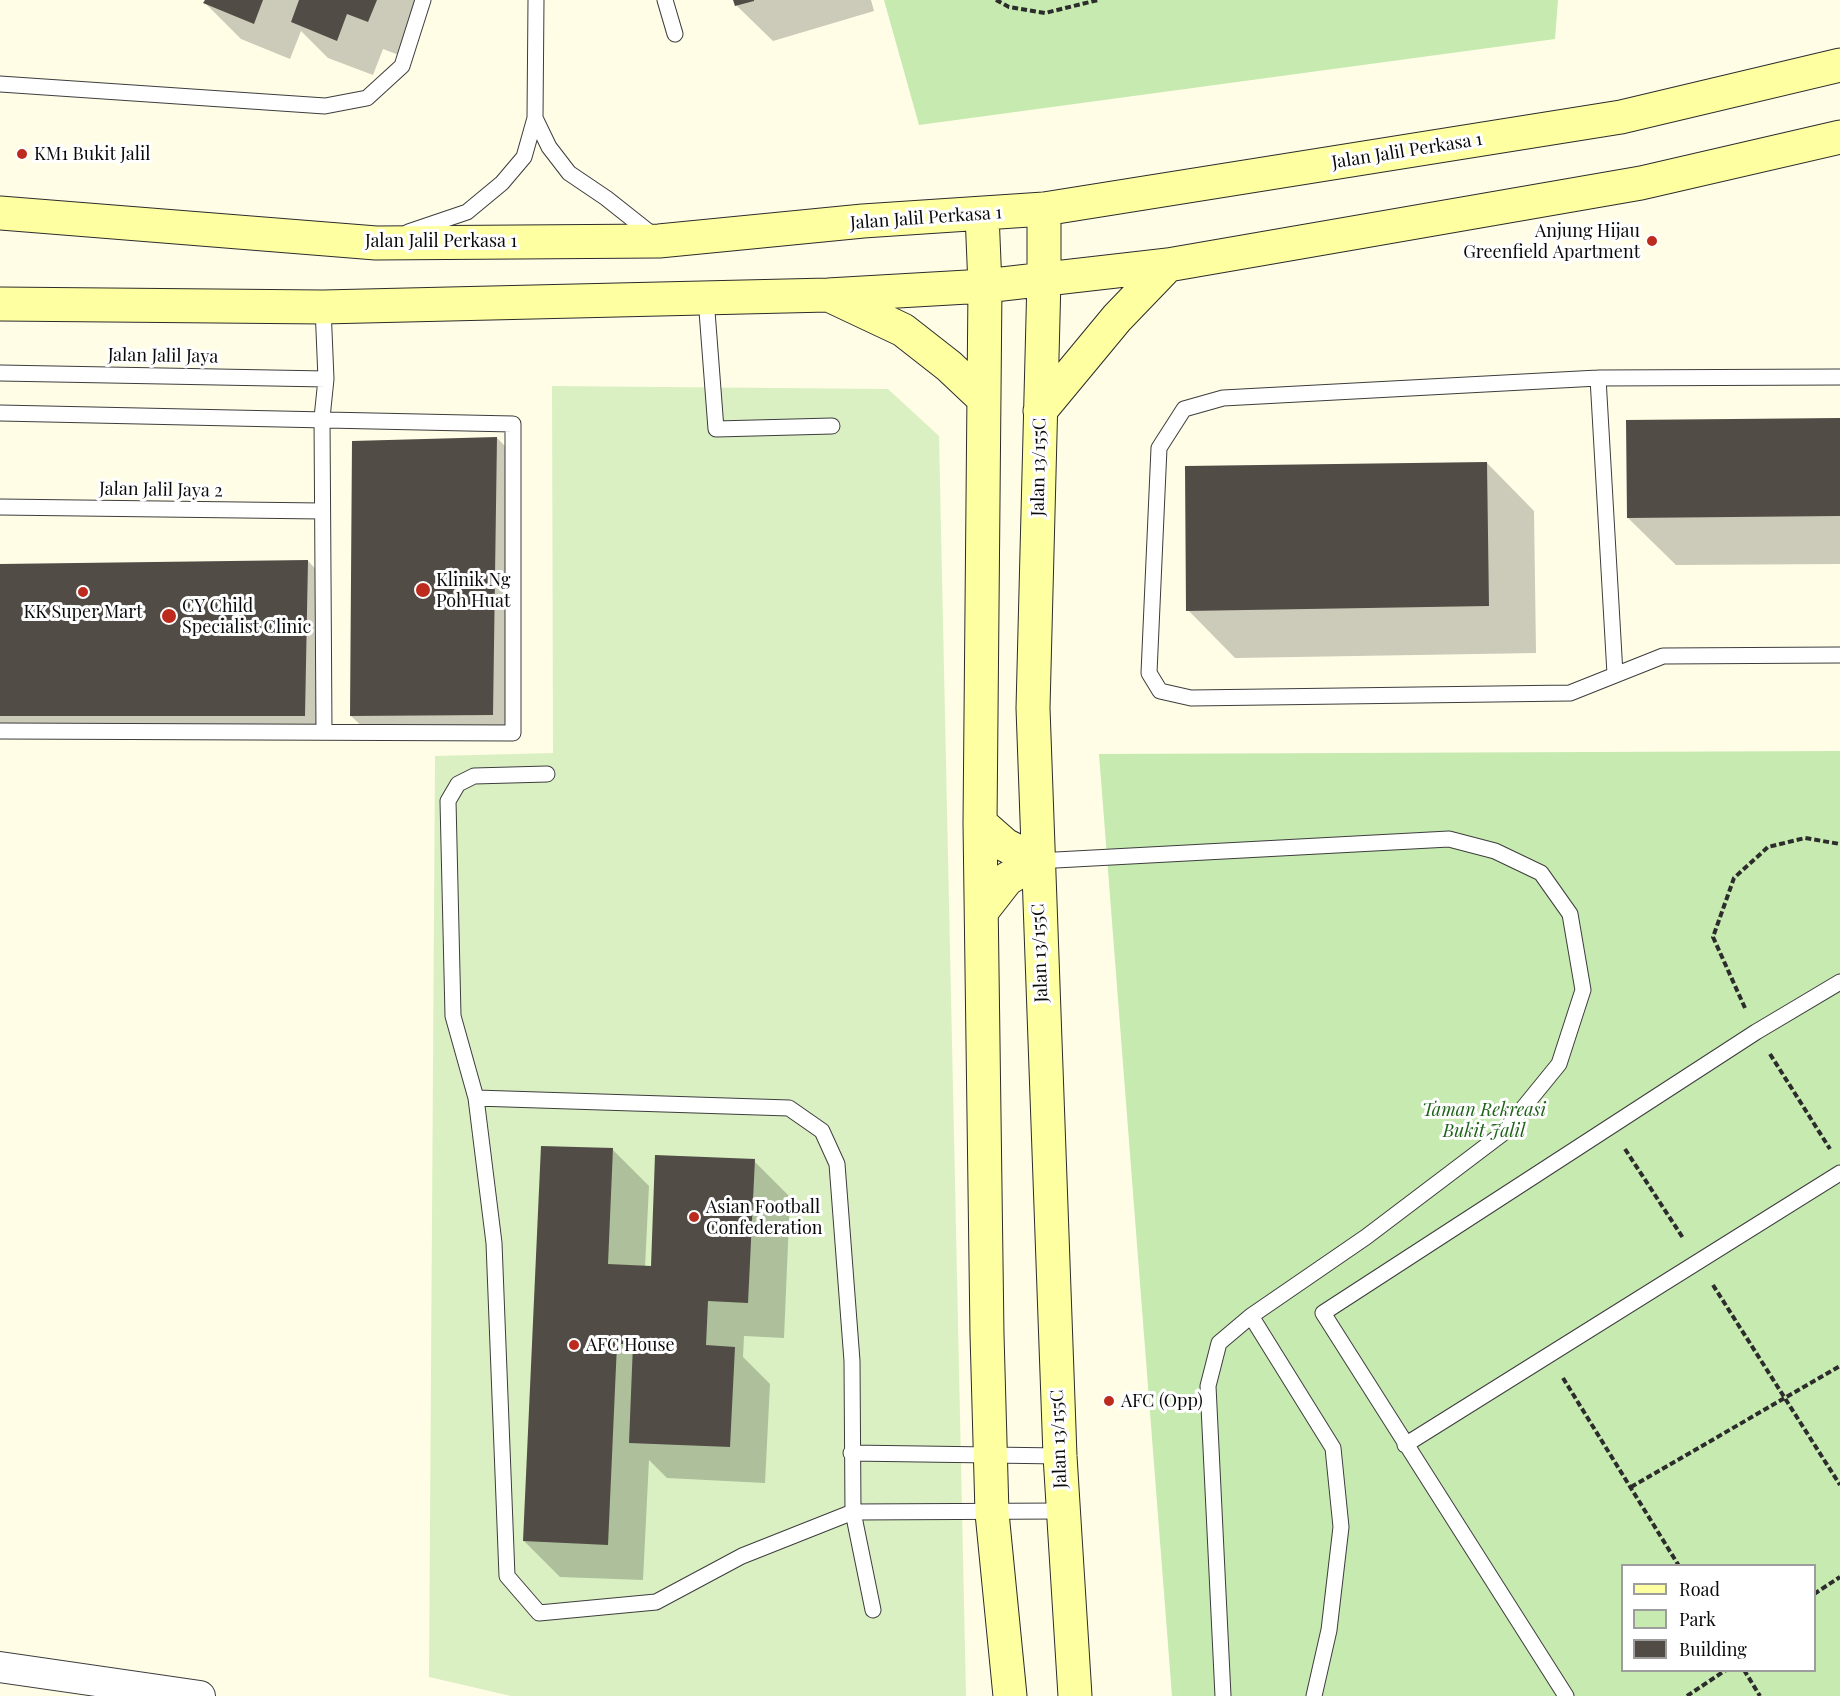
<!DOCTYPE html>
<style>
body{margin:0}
#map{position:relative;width:1840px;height:1696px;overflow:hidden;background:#fffde6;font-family:"Playfair Display",serif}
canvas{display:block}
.legend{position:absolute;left:1621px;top:1564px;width:195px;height:108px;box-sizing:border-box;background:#fff;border:2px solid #9d9d9d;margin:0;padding:8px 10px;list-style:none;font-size:18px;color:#0a0a0a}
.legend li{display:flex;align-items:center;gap:12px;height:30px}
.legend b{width:30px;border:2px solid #9d9d9d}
</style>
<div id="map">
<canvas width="1840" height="1696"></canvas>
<ul class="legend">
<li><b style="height:8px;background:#feffa1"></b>Road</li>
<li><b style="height:16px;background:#c6eab0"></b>Park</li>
<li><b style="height:16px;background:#524c46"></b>Building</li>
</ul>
</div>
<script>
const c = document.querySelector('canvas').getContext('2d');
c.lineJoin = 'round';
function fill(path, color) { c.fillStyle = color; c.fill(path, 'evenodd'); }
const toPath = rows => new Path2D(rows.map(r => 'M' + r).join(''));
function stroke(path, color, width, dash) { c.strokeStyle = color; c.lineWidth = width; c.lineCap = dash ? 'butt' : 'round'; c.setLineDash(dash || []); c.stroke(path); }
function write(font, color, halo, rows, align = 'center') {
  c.font = font + ' "Playfair Display",serif'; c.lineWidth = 6; c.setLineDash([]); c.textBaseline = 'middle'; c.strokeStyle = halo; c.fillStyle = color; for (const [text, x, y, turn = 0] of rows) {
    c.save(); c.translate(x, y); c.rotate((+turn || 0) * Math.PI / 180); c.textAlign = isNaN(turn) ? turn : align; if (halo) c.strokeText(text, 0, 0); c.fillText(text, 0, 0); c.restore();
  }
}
const green = toPath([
 [884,0,1558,0,1555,39,919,125],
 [1840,751,1840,1696,1172,1696,1099,754],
 [1622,1566,1814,1566,1814,1670,1622,1670]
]);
const pitch = toPath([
 [552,386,888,389,939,436,966,1696,511,1696,429,1677,435,756,553,753]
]);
const shadow = toPath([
 [206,0,426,0,404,57,383,49,373,75,328,58,301,31,290,59,241,39,205,3],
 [735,0,871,0,874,11,773,41,737,6],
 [1840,419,1840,564,1676,565,1628,518],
 [497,438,516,457,511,733,371,735,351,716],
 [1487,463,1534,511,1536,653,1235,658,1188,610],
 [308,561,327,581,323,735,0,735,0,566],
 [613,1150,649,1186,645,1267,653,1267,754,1161,790,1197,784,1338,744,1336,743,1357,770,1384,765,1483,667,1478,649,1460,643,1580,560,1577,524,1541]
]);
const building = toPath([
 [205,0,263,0,254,24,203,3],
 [299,0,377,0,368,22,347,14,337,41,291,22],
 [733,0,754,0,754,1,735,6],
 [1840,418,1840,516,1627,518,1626,420],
 [497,437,493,715,350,716,352,441],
 [1487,462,1489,606,1186,611,1185,466],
 [308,560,305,716,0,716,0,564],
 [541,1146,613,1148,608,1264,651,1266,655,1155,755,1159,748,1303,708,1301,706,1345,735,1347,730,1447,629,1443,633,1344,617,1344,608,1545,523,1541]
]);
const path = toPath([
 [996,0,1009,7,1045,13,1098,0],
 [1745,1008,1713,937,1734,878,1768,847,1805,838,1840,844],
 [1770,1054,1830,1149],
 [1625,1149,1683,1238],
 [1713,1285,1840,1485],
 [1563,1378,1679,1566],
 [1631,1487,1840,1366],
 [1814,1594,1840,1577],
 [1744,1670,1760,1696],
 [1687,1696,1726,1670]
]);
const lane = toPath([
 [665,0,675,34],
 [0,84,325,106,367,98,402,66,423,0],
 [535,118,549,147,569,173,606,198,654,236],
 [408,232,467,212,502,183,524,157,535,118,536,0],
 [706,298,716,429,832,426],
 [323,307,326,379,322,418,324,731],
 [0,373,326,379],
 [1840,377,1598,378,1223,398,1184,409,1159,448,1149,673,1160,691,1191,698,1570,693,1663,656,1840,655],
 [1598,378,1615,674],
 [0,413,513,424,513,733,0,731],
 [0,507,321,511],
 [547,774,474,776,458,784,448,801,453,1016,476,1098,494,1243,507,1576,539,1613,656,1602,742,1556,853,1512,1062,1511],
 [1037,861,1449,839,1495,851,1541,873,1570,914,1583,990,1559,1064,1502,1134,1366,1237,1251,1316],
 [476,1098,789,1108,822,1131,837,1164,852,1361,853,1512,873,1610],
 [1405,1445,1840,1173],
 [851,1453,1060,1456],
 [1223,1696,1208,1386,1219,1343,1251,1316,1333,1448,1341,1527,1329,1630,1314,1696],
 [1566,1696,1323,1313,1756,1032,1840,982]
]);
const street = toPath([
 [0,1667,200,1696]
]);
const secondary = toPath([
 [1044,209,1044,279,1033,708,1060,1456,1075,1696],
 [0,213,376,243,659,241,863,221,1044,209,1621,117,1840,65],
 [982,214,985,286,980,823,987,1334,992,1513,1010,1696],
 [833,297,903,330,949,366,984,399],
 [0,304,323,307,828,295,985,286,1168,265,1376,229,1641,183,1840,137],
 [1040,411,1117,318,1168,265],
 [980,823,1005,845,1037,861],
 [982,911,1007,879,1037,861]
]);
const markers = [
 [22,154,6,"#bd2b1e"],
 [1652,241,6,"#bd2b1e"],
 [423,590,8,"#bd2b1e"],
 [83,592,6,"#bd2b1e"],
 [169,616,8,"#bd2b1e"],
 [694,1217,6,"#bd2b1e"],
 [574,1345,6,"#bd2b1e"],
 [1109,1401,6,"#bd2b1e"]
];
const streetNames = [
 ["Jalan Jalil Perkasa 1",1407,151,-9],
 ["Jalan Jalil Perkasa 1",926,218,-4],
 ["Jalan Jalil Perkasa 1",441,241],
 ["Jalan Jalil Jaya",163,356,1],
 ["Jalan 13/155C",1039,467,-89],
 ["Jalan Jalil Jaya 2",161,490,1],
 ["Jalan 13/155C",1040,953,-92],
 ["Jalan 13/155C",1059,1439,-92]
];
const poiNames = [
 ["KM1 Bukit Jalil",34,154],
 ["Anjung Hijau",1640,231,"right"],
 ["Greenfield Apartment",1640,252,"right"],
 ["Klinik Ng",436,580],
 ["Poh Huat",436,601],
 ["CY Child",182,606],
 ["Specialist Clinic",182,627],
 ["KK Super Mart",83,612,"center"],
 ["Asian Football",706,1207],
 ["Confederation",706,1228],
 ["AFC House",586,1345],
 ["AFC (Opp)",1121,1401]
];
const parkNames = [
 ["Taman Rekreasi",1484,1110],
 ["Bukit Jalil",1484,1131]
];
fill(green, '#c6eab0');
fill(pitch, '#daf0c2');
fill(shadow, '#0003');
fill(building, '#524c46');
stroke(lane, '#3d3d3d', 17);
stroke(street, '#3d3d3d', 32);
stroke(secondary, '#2c2c2c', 35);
stroke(path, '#2c2c2c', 4, [6, 3]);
stroke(lane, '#fff', 15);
stroke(street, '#fff', 30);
stroke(secondary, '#feffa1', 33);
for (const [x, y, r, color] of markers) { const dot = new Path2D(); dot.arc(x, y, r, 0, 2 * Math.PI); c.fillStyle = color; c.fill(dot); stroke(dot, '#fff', 2); }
write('18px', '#0a0a0a', '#fff', streetNames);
write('18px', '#0a0a0a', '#fff', poiNames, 'left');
write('italic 18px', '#1f6219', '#fff', parkNames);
</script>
